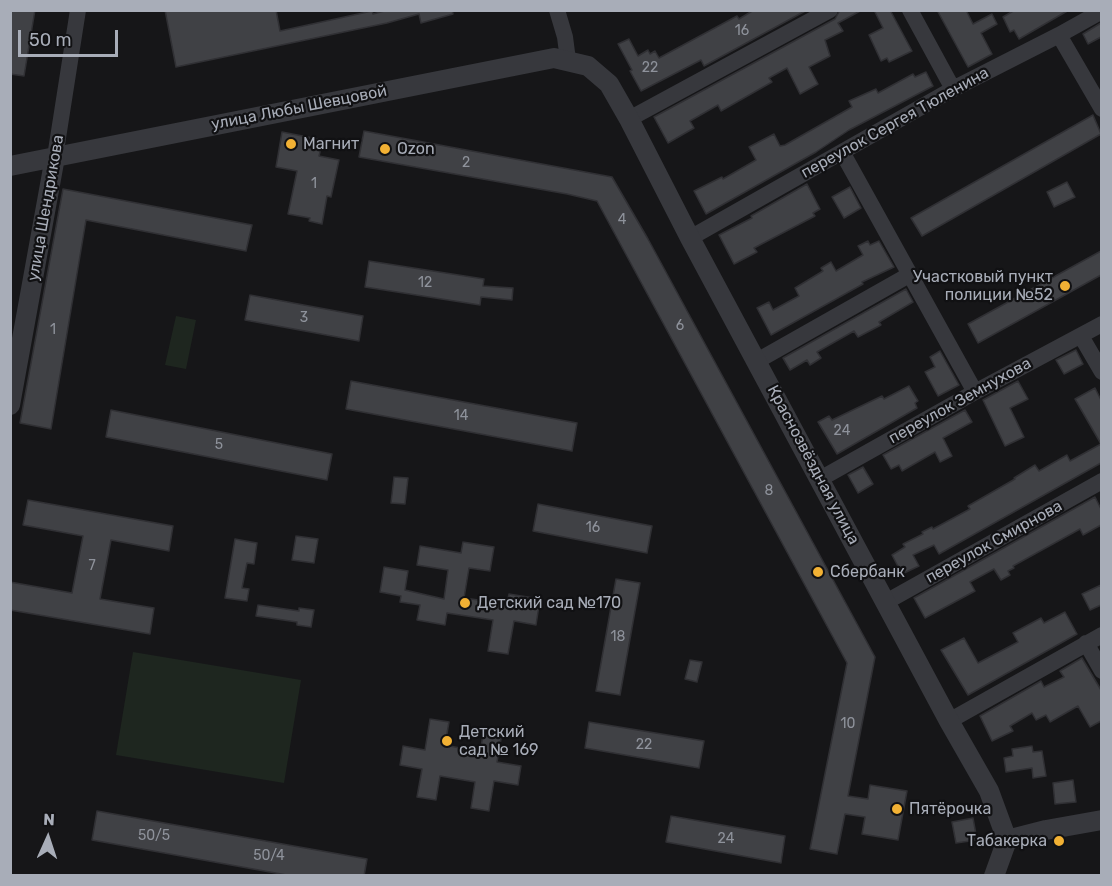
<!DOCTYPE html>
<meta charset="utf-8">
<style>
body{margin:0}
#map{position:relative;width:1112px;height:886px;overflow:hidden;background:#161618;font-family:Rubik,sans-serif}
canvas{display:block}
.frame{position:absolute;inset:0;border:12px solid #a8adb8;pointer-events:none}
.north{position:absolute;left:18px;top:808px;width:60px;height:60px;-webkit-text-stroke:4px #111113;paint-order:stroke;rotate:3deg;font-size:16px;font-weight:700;line-height:24px;text-align:center;color:#a8adb8}
.north::after{content:'';display:block;margin:auto;width:21px;height:27px;background:#a8adb8;clip-path:polygon(50% 0,100% 100%,50% 72%,0 100%)}
.scale{position:absolute;left:18px;top:30px;width:100px;height:27px;box-sizing:border-box;border:3px solid #a8adb8;border-top:0;padding-left:8px;font-size:18px;line-height:21px;white-space:nowrap;color:#a8adb8;-webkit-text-stroke:4px #111113;paint-order:stroke}
</style>
<div id="map">
<canvas width="1112" height="886"></canvas>
<div class="frame"></div>
<div class="north">N</div>
<div class="scale">50 m</div>
</div>
<script>
const c = document.querySelector('canvas').getContext('2d');
c.lineJoin = 'round';
function fill(path, color) { c.fillStyle = color; c.fill(path, 'evenodd'); }
const toPath = rows => new Path2D(rows.map(r => 'M' + r).join(''));
function stroke(path, color, width, dash) { c.strokeStyle = color; c.lineWidth = width; c.lineCap = dash ? 'butt' : 'round'; c.setLineDash(dash || []); c.stroke(path); }
function write(font, color, halo, rows, align = 'center') {
  c.font = font + ' Rubik,sans-serif'; c.lineWidth = 4.5; c.setLineDash([]); c.textBaseline = 'middle'; c.strokeStyle = halo; c.fillStyle = color; for (const [text, x, y, turn = 0] of rows) {
    c.save(); c.translate(x, y); c.rotate((+turn || 0) * Math.PI / 180); c.textAlign = isNaN(turn) ? turn : align; if (halo) c.strokeText(text, 0, 0); c.fillText(text, 0, 0); c.restore();
  }
}
const green = toPath([
 [176,316,196,320,186,369,165,365],
 [133,652,301,680,284,783,116,755]
]);
const building = toPath([
 [10,10,35,10,24,76,10,74,10,10],
 [165,10,276,10,280,31,372,11,373,14,388,10,452,10,453,14,421,23,419,14,387,23,176,67,165,10],
 [754,10,807,10,704,66,701,60,641,91,630,71,632,70,618,44,629,39,638,56,648,50,650,54,655,51,659,58,737,16,739,19,754,10],
 [840,10,862,10,838,23,843,31,825,40,830,56,809,67,818,84,800,94,787,68,769,78,772,82,721,111,718,105,690,121,694,128,668,143,654,117,835,19,840,10],
 [874,10,890,10,912,51,889,62,887,58,881,61,869,35,883,28,874,10],
 [937,10,966,10,973,24,992,14,997,24,981,33,992,54,968,67,937,10],
 [1015,10,1069,10,1019,39,1014,30,1010,32,1003,17,1015,10],
 [1101,23,1101,37,1088,44,1083,34,1101,23],
 [926,72,933,86,849,130,816,152,706,214,694,191,722,177,723,179,756,160,749,147,774,134,780,146,785,145,852,107,849,101,876,89,878,93,913,74,915,77,926,72],
 [1093,115,1101,134,922,236,911,218,1093,115],
 [364,131,612,177,648,239,875,657,848,796,868,799,870,785,907,791,898,840,862,834,865,817,845,814,837,854,810,849,847,663,597,201,567,194,359,157,364,131],
 [282,132,323,140,319,156,339,160,331,197,327,196,322,224,309,221,310,218,288,214,297,171,276,167,282,132],
 [1067,182,1075,197,1054,207,1047,192,1067,182],
 [807,184,820,209,813,213,815,216,754,248,757,252,734,264,719,235,752,218,751,216,807,184],
 [850,187,861,208,844,218,832,197,850,187],
 [63,189,252,225,246,251,86,220,51,429,20,423,63,189],
 [868,241,870,245,879,241,894,267,862,282,863,284,771,335,757,308,769,302,773,310,799,296,795,288,823,271,821,268,831,262,836,271,863,255,858,246,868,241],
 [1101,251,1101,275,978,343,968,324,1101,251],
 [369,261,484,279,483,286,513,288,512,300,481,297,480,305,365,287,369,261],
 [906,289,913,302,879,322,881,325,858,337,854,331,817,352,821,358,810,365,807,360,790,370,783,358,906,289],
 [250,295,363,316,359,341,245,320,250,295],
 [1076,350,1083,364,1064,374,1056,360,1076,350],
 [940,351,959,385,938,396,925,372,935,367,930,357,940,351],
 [351,381,577,423,572,451,346,409,351,381],
 [1018,381,1028,399,1010,408,1024,437,1005,446,983,400,1018,381],
 [909,386,918,401,915,403,917,408,837,454,818,422,829,416,832,420,882,396,884,399,909,386],
 [1095,388,1101,400,1101,444,1075,399,1095,388],
 [111,410,332,454,327,480,106,437,111,410],
 [965,410,972,422,943,438,952,456,940,462,935,452,902,471,899,465,891,469,883,455,965,410],
 [1101,444,1101,463,939,554,934,545,913,555,919,566,902,574,892,555,905,547,903,544,923,534,922,532,932,527,933,529,970,509,968,506,1015,479,1014,478,1035,465,1039,471,1067,455,1070,461,1101,444],
 [863,467,873,484,858,493,848,475,863,467],
 [394,477,408,478,405,504,391,503,394,477],
 [1095,497,1101,509,1101,525,1083,535,1080,529,1013,566,1014,568,1008,571,1010,575,1001,580,994,569,970,582,975,591,925,618,914,598,1095,497],
 [28,500,173,526,169,551,111,540,100,599,154,608,150,634,10,610,10,582,72,593,83,536,23,525,28,500],
 [538,504,652,526,647,553,533,531,538,504],
 [296,536,318,539,314,563,292,560,296,536],
 [235,539,257,543,254,564,247,563,242,588,249,589,247,601,225,598,235,539],
 [463,542,494,547,490,571,469,568,464,598,507,604,509,594,540,599,536,625,514,621,508,654,488,651,493,620,447,613,445,625,417,620,420,605,400,602,401,596,380,592,384,567,408,571,405,590,444,599,448,570,417,565,420,546,461,553,463,542],
 [616,579,640,583,620,695,596,691,616,579],
 [1101,585,1101,605,1090,610,1082,594,1101,585],
 [258,605,299,611,299,608,314,610,311,627,297,625,297,622,256,616,258,605],
 [1065,612,1077,634,968,695,941,650,964,638,978,663,1018,642,1013,633,1041,618,1044,623,1065,612],
 [1082,658,1101,690,1101,721,1090,727,1078,706,1050,722,1046,715,1036,720,1032,713,1010,726,1013,731,992,741,980,716,1041,681,1044,687,1064,677,1060,671,1082,658],
 [690,660,702,662,697,682,685,679,690,660],
 [430,719,449,722,445,745,480,752,484,730,502,733,497,762,521,766,518,785,494,781,489,811,471,808,475,782,440,776,436,800,417,797,422,769,400,765,403,746,425,750,430,719],
 [589,722,704,741,699,768,585,748,589,722],
 [1032,746,1033,752,1042,751,1046,776,1033,778,1032,768,1006,772,1004,758,1013,756,1012,749,1032,746],
 [1073,780,1076,802,1055,804,1053,783,1073,780],
 [97,811,367,859,364,876,292,876,92,840,97,811],
 [671,816,785,836,781,863,666,842,671,816],
 [973,818,977,840,956,843,952,822,973,818]
]);
const minor = toPath([
 [557,10,565,37,568,60],
 [910,10,953,89],
 [1059,35,1102,109],
 [629,119,830,10],
 [842,152,975,392],
 [55,157,78,10],
 [690,238,953,89,1059,35,1102,11],
 [1081,336,1102,372],
 [757,361,909,275],
 [820,479,975,392,1102,324],
 [886,602,1102,481],
 [1086,643,1102,671],
 [949,721,1102,635]
]);
const tertiary = toPath([
 [10,166,554,58,588,66,609,84,629,119,690,238,949,721,989,791,1007,840,994,876],
 [10,405,55,157],
 [1007,840,1046,830,1102,820]
]);
const markers = [
 [291,144,6,"#f2b134"],
 [385,149,6,"#f2b134"],
 [1065,286,6,"#f2b134"],
 [818,572,6,"#f2b134"],
 [465,603,6,"#f2b134"],
 [447,741,6,"#f2b134"],
 [897,809,6,"#f2b134"],
 [1059,841,6,"#f2b134"]
];
const numberNames = [
 ["16",742,31],
 ["22",650,68],
 ["2",466,163],
 ["1",314,184],
 ["4",622,220],
 ["12",425,283],
 ["3",304,318],
 ["6",680,326],
 ["1",53,330],
 ["14",461,416],
 ["24",842,431],
 ["5",219,445],
 ["8",769,491],
 ["16",593,528],
 ["7",92,566],
 ["18",618,637],
 ["10",848,724],
 ["22",644,745],
 ["50/5",154,836],
 ["24",726,839],
 ["50/4",269,856]
];
const streetNames = [
 ["улица Любы Шевцовой",299,108,-11],
 ["переулок Сергея Тюленина",895,123,-29],
 ["улица Шендрикова",46,208,-80],
 ["переулок Земнухова",960,401,-29],
 ["Краснозвёздная улица",813,465,62],
 ["переулок Смирнова",994,542,-29]
];
const poiNames = [
 ["Магнит",303,144],
 ["Ozon",397,149],
 ["Участковый пункт",1053,277,"right"],
 ["полиции №52",1053,295,"right"],
 ["Сбербанк",830,572],
 ["Детский сад №170",477,603],
 ["Детский",459,732],
 ["сад № 169",459,750],
 ["Пятёрочка",909,809],
 ["Табакерка",1047,841,"right"]
];
fill(green, '#1e261f');
fill(building, '#404145');
stroke(building, '#303034', 1.5);
stroke(minor, '#37383d', 16);
stroke(tertiary, '#37383d', 20);
for (const [x, y, r, color] of markers) { const dot = new Path2D(); dot.arc(x, y, r, 0, 2 * Math.PI); c.fillStyle = color; c.fill(dot); stroke(dot, '#111113', 2); }
write('14px', '#8e929b', null, numberNames);
write('16px', '#a8adb8', '#111113', streetNames);
write('16px', '#a8adb8', '#111113', poiNames, 'left');
</script>
